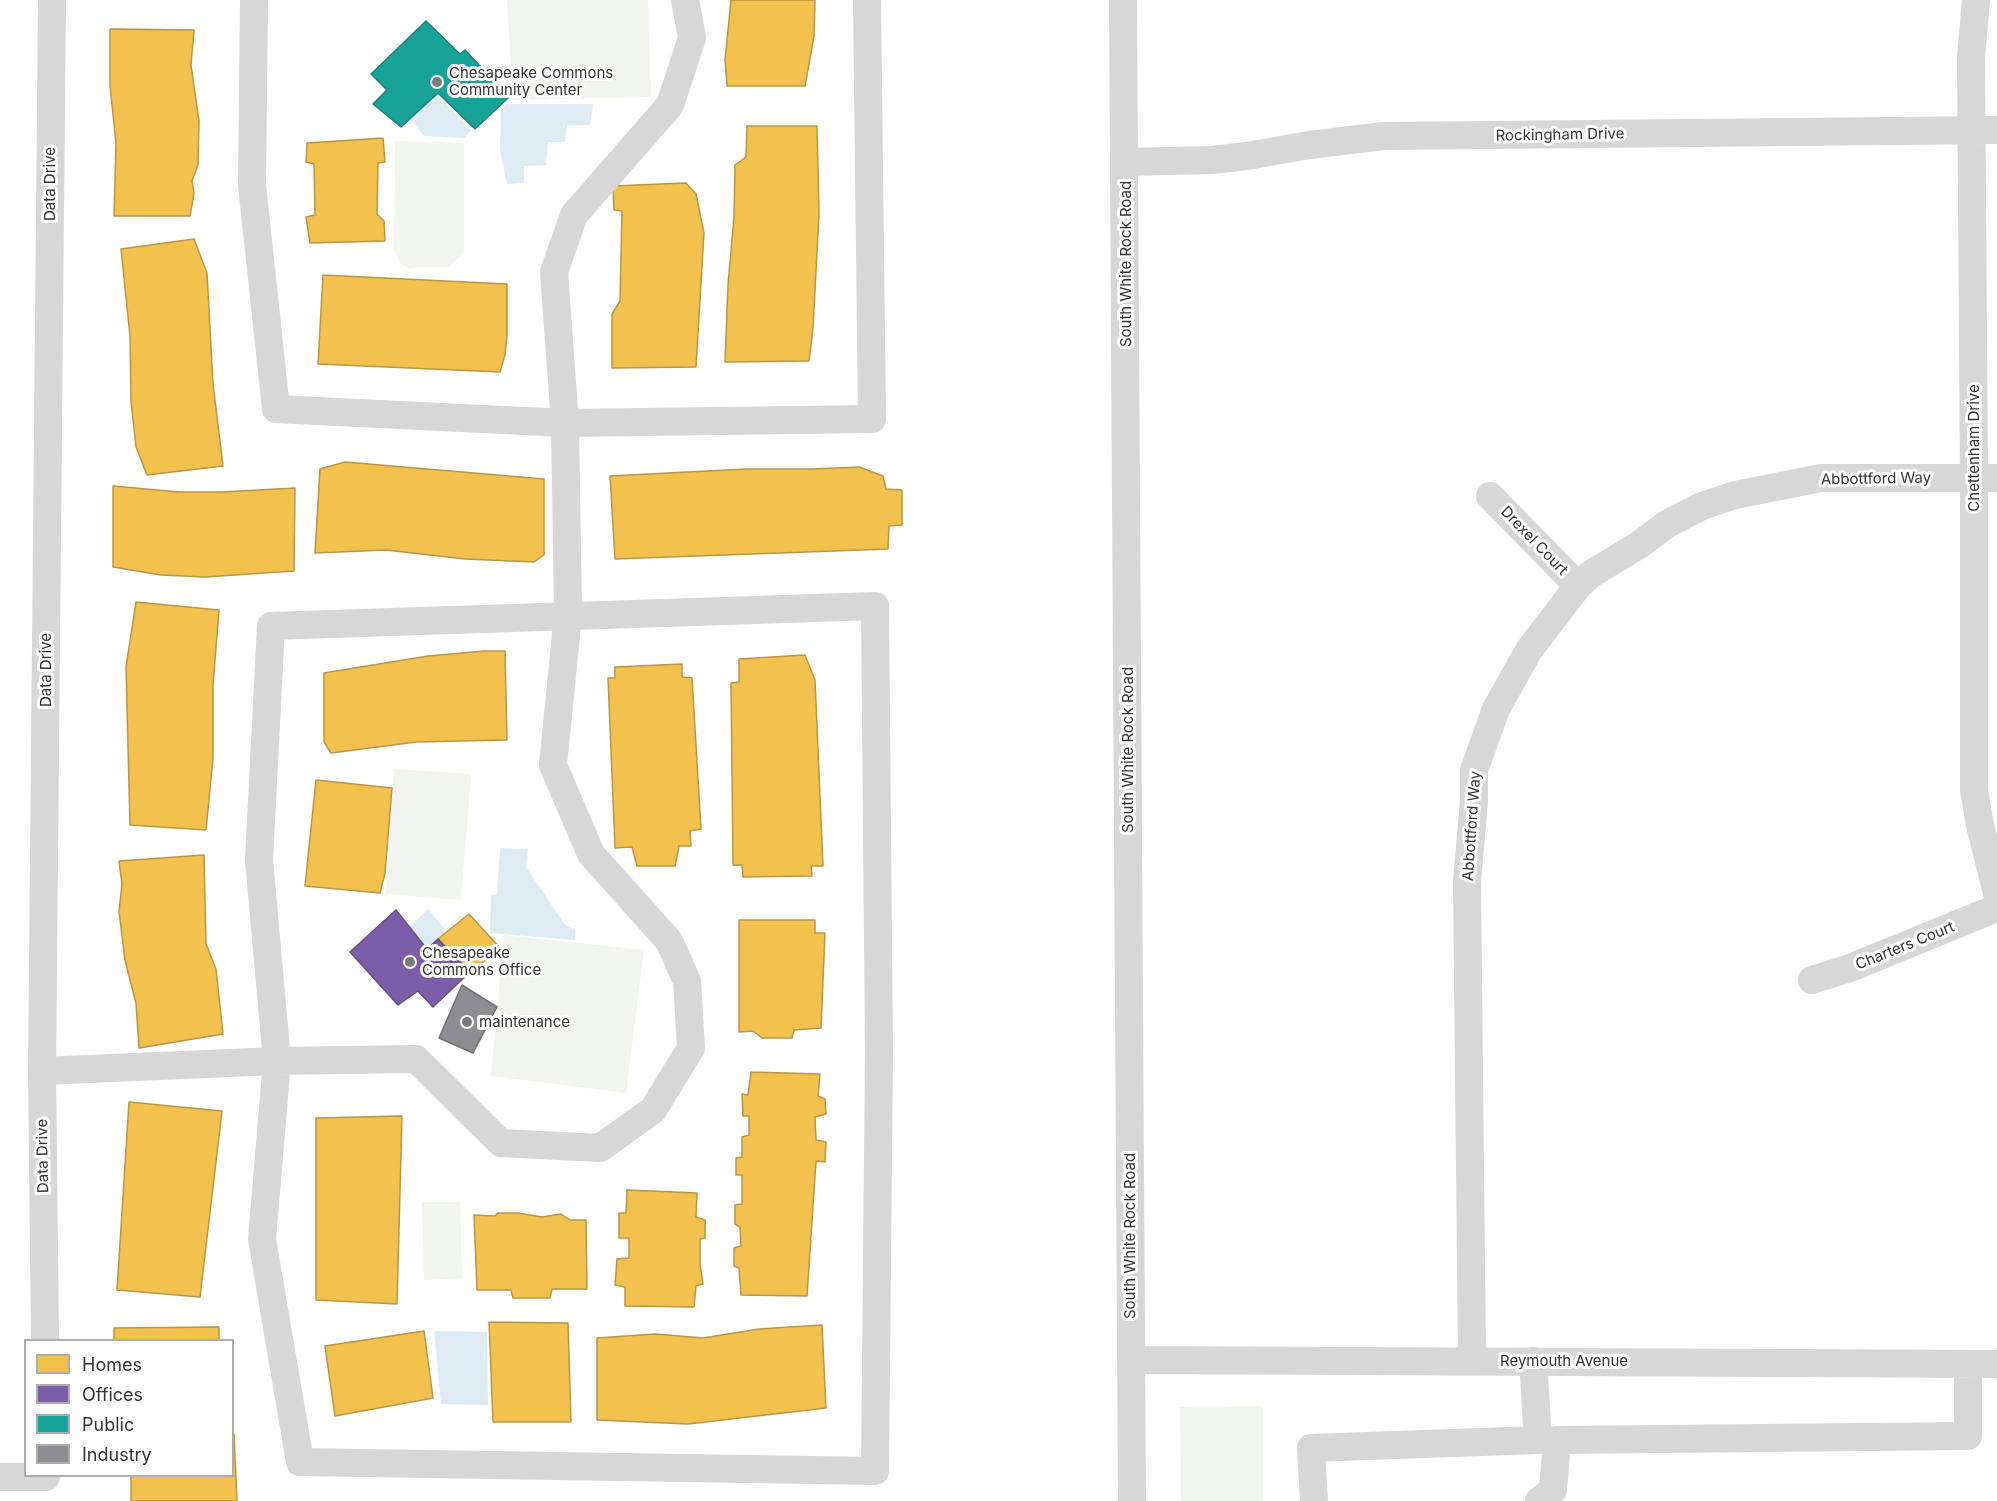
<!DOCTYPE html>
<style>
body{margin:0}
#map{position:relative;width:1997px;height:1501px;overflow:hidden;background:#fff;font-family:Inter,sans-serif}
canvas{display:block}
.legend{position:absolute;left:24px;top:1339px;width:210px;height:138px;box-sizing:border-box;background:#fff;border:2px solid #adadad;margin:0;padding:8px 10px;list-style:none;font-size:18px;color:#333}
.legend li{display:flex;align-items:center;gap:12px;height:30px}
.legend b{width:30px;border:2px solid #adadad}
</style>
<div id="map">
<canvas width="1997" height="1501"></canvas>
<ul class="legend">
<li><b style="height:16px;background:#f2c14e"></b>Homes</li>
<li><b style="height:16px;background:#7b5ea7"></b>Offices</li>
<li><b style="height:16px;background:#17a398"></b>Public</li>
<li><b style="height:16px;background:#8d8d92"></b>Industry</li>
</ul>
</div>
<script>
const c = document.querySelector('canvas').getContext('2d');
c.lineJoin = 'round';
function fill(path, color) { c.fillStyle = color; c.fill(path, 'evenodd'); }
const toPath = rows => new Path2D(rows.map(r => 'M' + r).join(''));
function stroke(path, color, width, dash) { c.strokeStyle = color; c.lineWidth = width; c.lineCap = dash ? 'butt' : 'round'; c.setLineDash(dash || []); c.stroke(path); }
function write(font, color, halo, rows, align = 'center') {
  c.font = font + ' Inter,sans-serif'; c.lineWidth = 6; c.setLineDash([]); c.textBaseline = 'middle'; c.strokeStyle = halo; c.fillStyle = color; for (const [text, x, y, turn = 0] of rows) {
    c.save(); c.translate(x, y); c.rotate((+turn || 0) * Math.PI / 180); c.textAlign = isNaN(turn) ? turn : align; if (halo) c.strokeText(text, 0, 0); c.fillText(text, 0, 0); c.restore();
  }
}
const green = toPath([
 [507,0,648,0,651,97,513,100],
 [395,141,464,143,464,253,449,267,419,267,410,269,400,263,394,249],
 [394,769,471,774,461,900,386,894],
 [504,935,644,950,626,1093,491,1076],
 [422,1202,460,1202,462,1278,424,1280],
 [1263,1406,1263,1501,1181,1501,1180,1407]
]);
const water = toPath([
 [436,95,471,130,464,138,424,136,410,119],
 [507,104,593,104,590,125,567,125,565,142,548,142,546,165,524,166,524,183,507,184,500,150,501,111],
 [500,848,528,849,526,867,565,925,575,929,575,940,490,933,491,895,497,895],
 [428,909,447,932,427,949,410,927],
 [434,1331,487,1332,488,1405,441,1404]
]);
const homes = toPath([
 [731,0,815,0,814,36,805,86,727,86,725,60,731,0],
 [110,29,194,30,191,65,199,121,198,165,192,181,194,193,190,216,114,216,116,143,110,86,110,29],
 [747,126,817,126,819,214,813,328,809,361,725,362,728,285,734,217,735,165,746,157,747,126],
 [383,138,385,162,378,163,377,214,384,221,385,241,310,243,306,217,315,215,314,164,306,162,307,143,383,138],
 [686,183,696,194,704,233,696,367,612,368,612,314,620,301,622,211,614,210,613,186,686,183],
 [194,239,207,273,213,384,223,466,147,475,136,447,131,402,130,336,121,249,194,239],
 [323,275,507,284,507,335,505,355,500,372,318,364,323,275],
 [345,462,544,479,544,555,534,562,465,559,386,550,315,553,320,469,345,462],
 [859,467,883,476,886,489,902,490,902,525,889,526,888,549,615,559,610,476,746,469,812,469,859,467],
 [113,486,179,492,222,492,295,488,294,571,205,577,161,575,113,567,113,486],
 [136,602,219,610,213,685,213,758,206,830,130,825,126,667,136,602],
 [484,651,505,651,507,740,416,742,331,753,324,742,324,673,428,656,484,651],
 [805,655,815,680,823,866,811,866,812,876,743,877,742,865,733,865,731,683,739,682,739,659,805,655],
 [682,664,682,677,692,678,701,829,690,831,691,846,679,846,675,866,637,866,632,847,615,848,608,678,615,678,615,667,682,664],
 [316,780,392,788,385,873,380,893,305,886,316,780],
 [204,855,206,944,216,969,223,1034,139,1048,136,1003,125,960,119,911,122,884,119,861,204,855],
 [469,914,501,949,470,972,438,939,469,914],
 [739,920,815,920,815,933,825,933,821,1028,794,1030,792,1038,762,1038,753,1031,739,1032,739,920],
 [751,1072,820,1074,818,1096,825,1099,826,1114,815,1117,816,1140,826,1142,825,1162,816,1161,807,1296,741,1295,739,1268,734,1266,734,1248,741,1246,740,1227,735,1224,735,1205,742,1204,742,1175,736,1175,736,1158,742,1157,742,1137,749,1135,749,1116,743,1116,742,1094,748,1095,751,1072],
 [129,1102,222,1111,200,1297,117,1290,129,1102],
 [402,1116,397,1304,316,1300,316,1118,402,1116],
 [627,1190,697,1193,696,1217,705,1220,705,1238,700,1239,700,1264,703,1284,696,1286,694,1307,625,1306,625,1287,615,1285,617,1259,629,1258,629,1238,619,1238,619,1213,626,1213,627,1190],
 [498,1213,518,1213,542,1217,561,1214,570,1220,586,1220,587,1289,552,1289,550,1298,513,1298,511,1290,477,1290,474,1215,495,1216,498,1213],
 [489,1322,568,1323,571,1422,493,1422,489,1322],
 [822,1325,826,1408,688,1424,597,1420,597,1338,655,1334,703,1338,759,1329,822,1325],
 [219,1327,219,1340,114,1340,114,1328,219,1327],
 [424,1331,433,1398,335,1416,325,1346,424,1331],
 [232,1434,234,1434,237,1501,131,1501,131,1476,232,1476,232,1434]
]);
const offices = toPath([
 [396,910,427,949,438,939,470,972,433,1007,418,991,398,1005,350,952,396,910]
]);
const public = toPath([
 [426,21,460,54,465,50,509,97,475,129,438,93,401,127,373,104,387,90,371,74,426,21]
]);
const industry = toPath([
 [462,985,497,1007,473,1053,439,1038,462,985]
]);
const minor = toPath([
 [254,0,252,185,276,409,565,423,872,419,867,0],
 [1123,0,1132,1501],
 [1976,0,1971,57,1974,478,1974,790,1980,825,1997,893],
 [1125,162,1212,160,1247,156,1309,145,1384,136,1997,130],
 [1490,496,1578,586],
 [875,606,879,1052,875,1471,300,1462,262,1239,277,1061,259,860,271,626,875,606],
 [1812,980,1850,968,1997,908],
 [42,1071,277,1061,416,1059,501,1143,600,1148,653,1110,691,1048,687,981,669,941,591,854,553,765,568,615,565,423,554,272,574,215,670,105,692,38,685,0],
 [45,1340,42,1071,52,0],
 [1131,1360,1997,1364],
 [1472,1361,1467,881,1474,801,1474,770,1496,709,1529,650,1578,586,1591,574,1639,545,1667,524,1702,506,1735,495,1821,478,1997,478],
 [0,1477,46,1477],
 [1314,1501,1311,1448,1538,1440,1533,1361],
 [1539,1501,1553,1490,1557,1440,1968,1436,1968,1364]
]);
const markers = [
 [437,82,6,"#7a7a7a"],
 [410,962,6,"#7a7a7a"],
 [467,1022,6,"#7a7a7a"]
];
const poiNames = [
 ["Chesapeake Commons",449,73],
 ["Community Center",449,90],
 ["Chesapeake",422,953],
 ["Commons Office",422,970],
 ["maintenance",479,1022]
];
const streetNames = [
 ["Rockingham Drive",1560,135,-1],
 ["Data Drive",50,184,-90],
 ["South White Rock Road",1126,264,-90],
 ["Chettenham Drive",1974,448,-90],
 ["Abbottford Way",1876,479,-1],
 ["Drexel Court",1534,541,46],
 ["Data Drive",46,670,-90],
 ["South White Rock Road",1128,750,-90],
 ["Abbottford Way",1472,826,-86],
 ["Charters Court",1905,946,-22],
 ["Data Drive",43,1156,-91],
 ["South White Rock Road",1130,1236,-90],
 ["Reymouth Avenue",1564,1361]
];
fill(green, '#f1f5ed');
fill(water, '#ddebf3');
fill(homes, '#f2c14e');
stroke(homes, '#b99646', 1.5);
fill(offices, '#7b5ea7');
stroke(offices, '#655184', 1.5);
fill(public, '#17a398');
stroke(public, '#1f817a', 1.5);
fill(industry, '#8d8d92');
stroke(industry, '#727276', 1.5);
stroke(minor, '#d7d7d7', 28);
for (const [x, y, r, color] of markers) { const dot = new Path2D(); dot.arc(x, y, r, 0, 2 * Math.PI); c.fillStyle = color; c.fill(dot); stroke(dot, '#fff', 2); }
write('15px', '#333', '#fff', poiNames, 'left');
write('15px', '#333', '#fff', streetNames);
</script>
